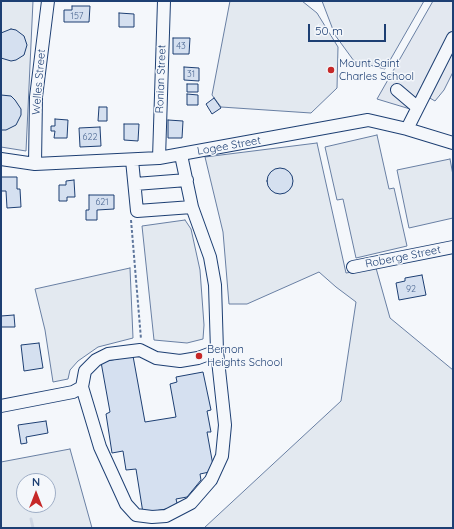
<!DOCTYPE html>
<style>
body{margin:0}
#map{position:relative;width:454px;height:529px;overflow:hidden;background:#f4f7fb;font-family:Quicksand,sans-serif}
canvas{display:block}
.frame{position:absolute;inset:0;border:2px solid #1d3f73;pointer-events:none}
.north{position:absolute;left:16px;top:473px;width:40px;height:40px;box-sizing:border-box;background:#f4f7fb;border:1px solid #9eadc5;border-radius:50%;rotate:0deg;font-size:11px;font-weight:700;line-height:16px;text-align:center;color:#1d3f73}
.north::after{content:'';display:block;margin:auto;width:14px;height:18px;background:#c62828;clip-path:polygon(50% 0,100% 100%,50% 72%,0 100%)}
.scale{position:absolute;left:308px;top:24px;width:78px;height:18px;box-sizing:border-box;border:2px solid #1d3f73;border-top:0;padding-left:5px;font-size:12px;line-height:14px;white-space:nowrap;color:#1d3f73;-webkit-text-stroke:3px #f4f7fb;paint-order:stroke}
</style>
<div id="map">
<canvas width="454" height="529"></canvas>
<div class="frame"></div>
<div class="north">N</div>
<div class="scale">50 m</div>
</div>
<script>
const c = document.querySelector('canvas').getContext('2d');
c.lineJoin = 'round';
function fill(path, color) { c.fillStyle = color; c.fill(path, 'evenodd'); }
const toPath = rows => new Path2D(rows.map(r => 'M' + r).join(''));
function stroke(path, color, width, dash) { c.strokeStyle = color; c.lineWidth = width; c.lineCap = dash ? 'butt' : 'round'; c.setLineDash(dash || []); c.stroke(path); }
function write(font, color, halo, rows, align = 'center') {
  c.font = font + ' Quicksand,sans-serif'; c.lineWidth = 3; c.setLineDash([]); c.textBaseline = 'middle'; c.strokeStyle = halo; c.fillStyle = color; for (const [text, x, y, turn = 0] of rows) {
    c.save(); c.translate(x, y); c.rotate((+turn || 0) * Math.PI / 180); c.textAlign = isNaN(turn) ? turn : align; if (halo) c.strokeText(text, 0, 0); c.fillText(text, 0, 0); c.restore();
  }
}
const green = toPath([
 [1,1,33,1,26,151,1,147,1,1],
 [230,1,302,1,317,13,338,47,337,88,311,113,221,107,212,95,230,1],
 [322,1,424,1,385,69,354,61,335,35,322,1],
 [377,135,389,189,394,188,407,246,356,258,343,199,337,200,325,147,377,135],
 [317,143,346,273,376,268,390,318,453,370,453,528,204,528,341,401,356,302,336,287,319,272,247,304,229,304,223,232,205,157,317,143],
 [450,159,453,175,453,218,409,228,397,170,450,159],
 [185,220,191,229,200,270,204,325,203,339,187,343,154,340,142,226,185,220],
 [130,268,133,338,98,347,78,361,70,370,68,379,53,382,45,330,35,289,130,268],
 [70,449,92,528,1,528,1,462,70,449],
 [24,481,48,481,48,505,24,505,24,481]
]);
const parking = toPath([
 [433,1,453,1,453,72,444,90,435,101,428,97,420,112,377,99,433,1]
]);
const stream = toPath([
 [31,519,33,528]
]);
const building = toPath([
 [72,6,90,6,89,22,64,22,64,10,72,10,72,6],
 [119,13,134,14,134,27,119,27,119,13],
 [11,29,16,30,24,36,27,45,24,55,16,60,11,61,1,58,1,33,11,29],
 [173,38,190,38,189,54,173,54,173,38],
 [184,67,199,68,199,81,184,80,184,67],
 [187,84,198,84,198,92,187,92,187,84],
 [187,94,198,95,198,105,187,105,187,94],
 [1,95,11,96,15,100,21,109,21,115,16,125,6,130,1,130,1,95],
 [214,98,221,108,212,114,206,104,214,98],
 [99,107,107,107,107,121,98,121,99,107],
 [55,119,68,120,67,138,54,138,55,131,51,131,51,126,55,126,55,119],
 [168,120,183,121,182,138,168,138,168,120],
 [124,124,139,124,138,141,124,140,124,124],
 [100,127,101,146,80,147,79,128,100,127],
 '267 181a13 13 0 1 1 26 0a13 13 0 1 1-26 0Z',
 [1,177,17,177,17,189,20,189,21,207,7,208,6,191,1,191,1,177],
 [74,180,75,197,67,197,67,201,59,201,59,185,66,185,66,181,74,180],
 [89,195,114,195,114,209,97,210,97,220,86,220,86,210,89,210,89,195],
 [422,275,426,295,399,300,396,283,405,281,405,278,422,275],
 [14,315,15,327,1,327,1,316,14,315],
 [39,343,43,368,24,371,21,345,39,343],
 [133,356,145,422,176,417,170,384,177,382,176,377,203,372,211,410,207,411,211,432,207,432,214,471,200,474,201,480,187,497,176,499,178,507,143,513,136,469,126,470,123,451,112,453,106,414,110,412,101,362,133,356],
 [46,421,48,433,26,437,27,443,21,444,18,425,46,421]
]);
const path = toPath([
 [131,220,141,339]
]);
const minor = toPath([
 [397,90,417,107],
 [407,129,453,38],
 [159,158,164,1],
 [1,159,35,164,159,158,368,120,407,129,453,143],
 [132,160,137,211,192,207],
 [35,164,36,97,48,1],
 [135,184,187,180],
 [353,267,453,247],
 [82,387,85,371,96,360,108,354,140,350,156,358,180,361,198,358,217,351],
 [1,406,73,392,82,387,100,447,126,504,136,515,152,517,166,516,191,503,211,480,222,456,225,425,217,351,215,285,210,257,192,207,181,155]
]);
const markers = [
 [331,70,4,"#c62828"],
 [199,356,4,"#c62828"]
];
const numberNames = [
 ["157",77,16],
 ["43",181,46],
 ["31",191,74],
 ["622",90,137],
 ["621",102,202],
 ["92",411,289]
];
const poiNames = [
 ["Mount Saint",339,64],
 ["Charles School",339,77],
 ["Bernon",207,350],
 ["Heights School",207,363]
];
const streetNames = [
 ["Ronian Street",161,79,-88],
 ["Welles Street",39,82,-85],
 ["Logee Street",229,146,-10],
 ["Roberge Street",403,257,-11]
];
fill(green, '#e3e9f0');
stroke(green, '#687fa3', 1);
fill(parking, '#e3e8f0');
stroke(parking, '#687fa3', 1);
stroke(stream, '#cfd7e4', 3);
fill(building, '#d5e0f0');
stroke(building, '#1d3f73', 1);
stroke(minor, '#1d3f73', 14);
stroke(path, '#5e769c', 2, [3, 2]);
stroke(minor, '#f4f7fb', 12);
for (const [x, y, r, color] of markers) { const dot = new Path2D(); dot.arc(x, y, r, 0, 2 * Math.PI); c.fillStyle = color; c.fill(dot); stroke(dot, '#f4f7fb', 1.5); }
write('9px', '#4b6792', null, numberNames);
write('11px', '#1d3f73', '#f4f7fb', poiNames, 'left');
write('11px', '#1d3f73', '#f4f7fb', streetNames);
</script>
